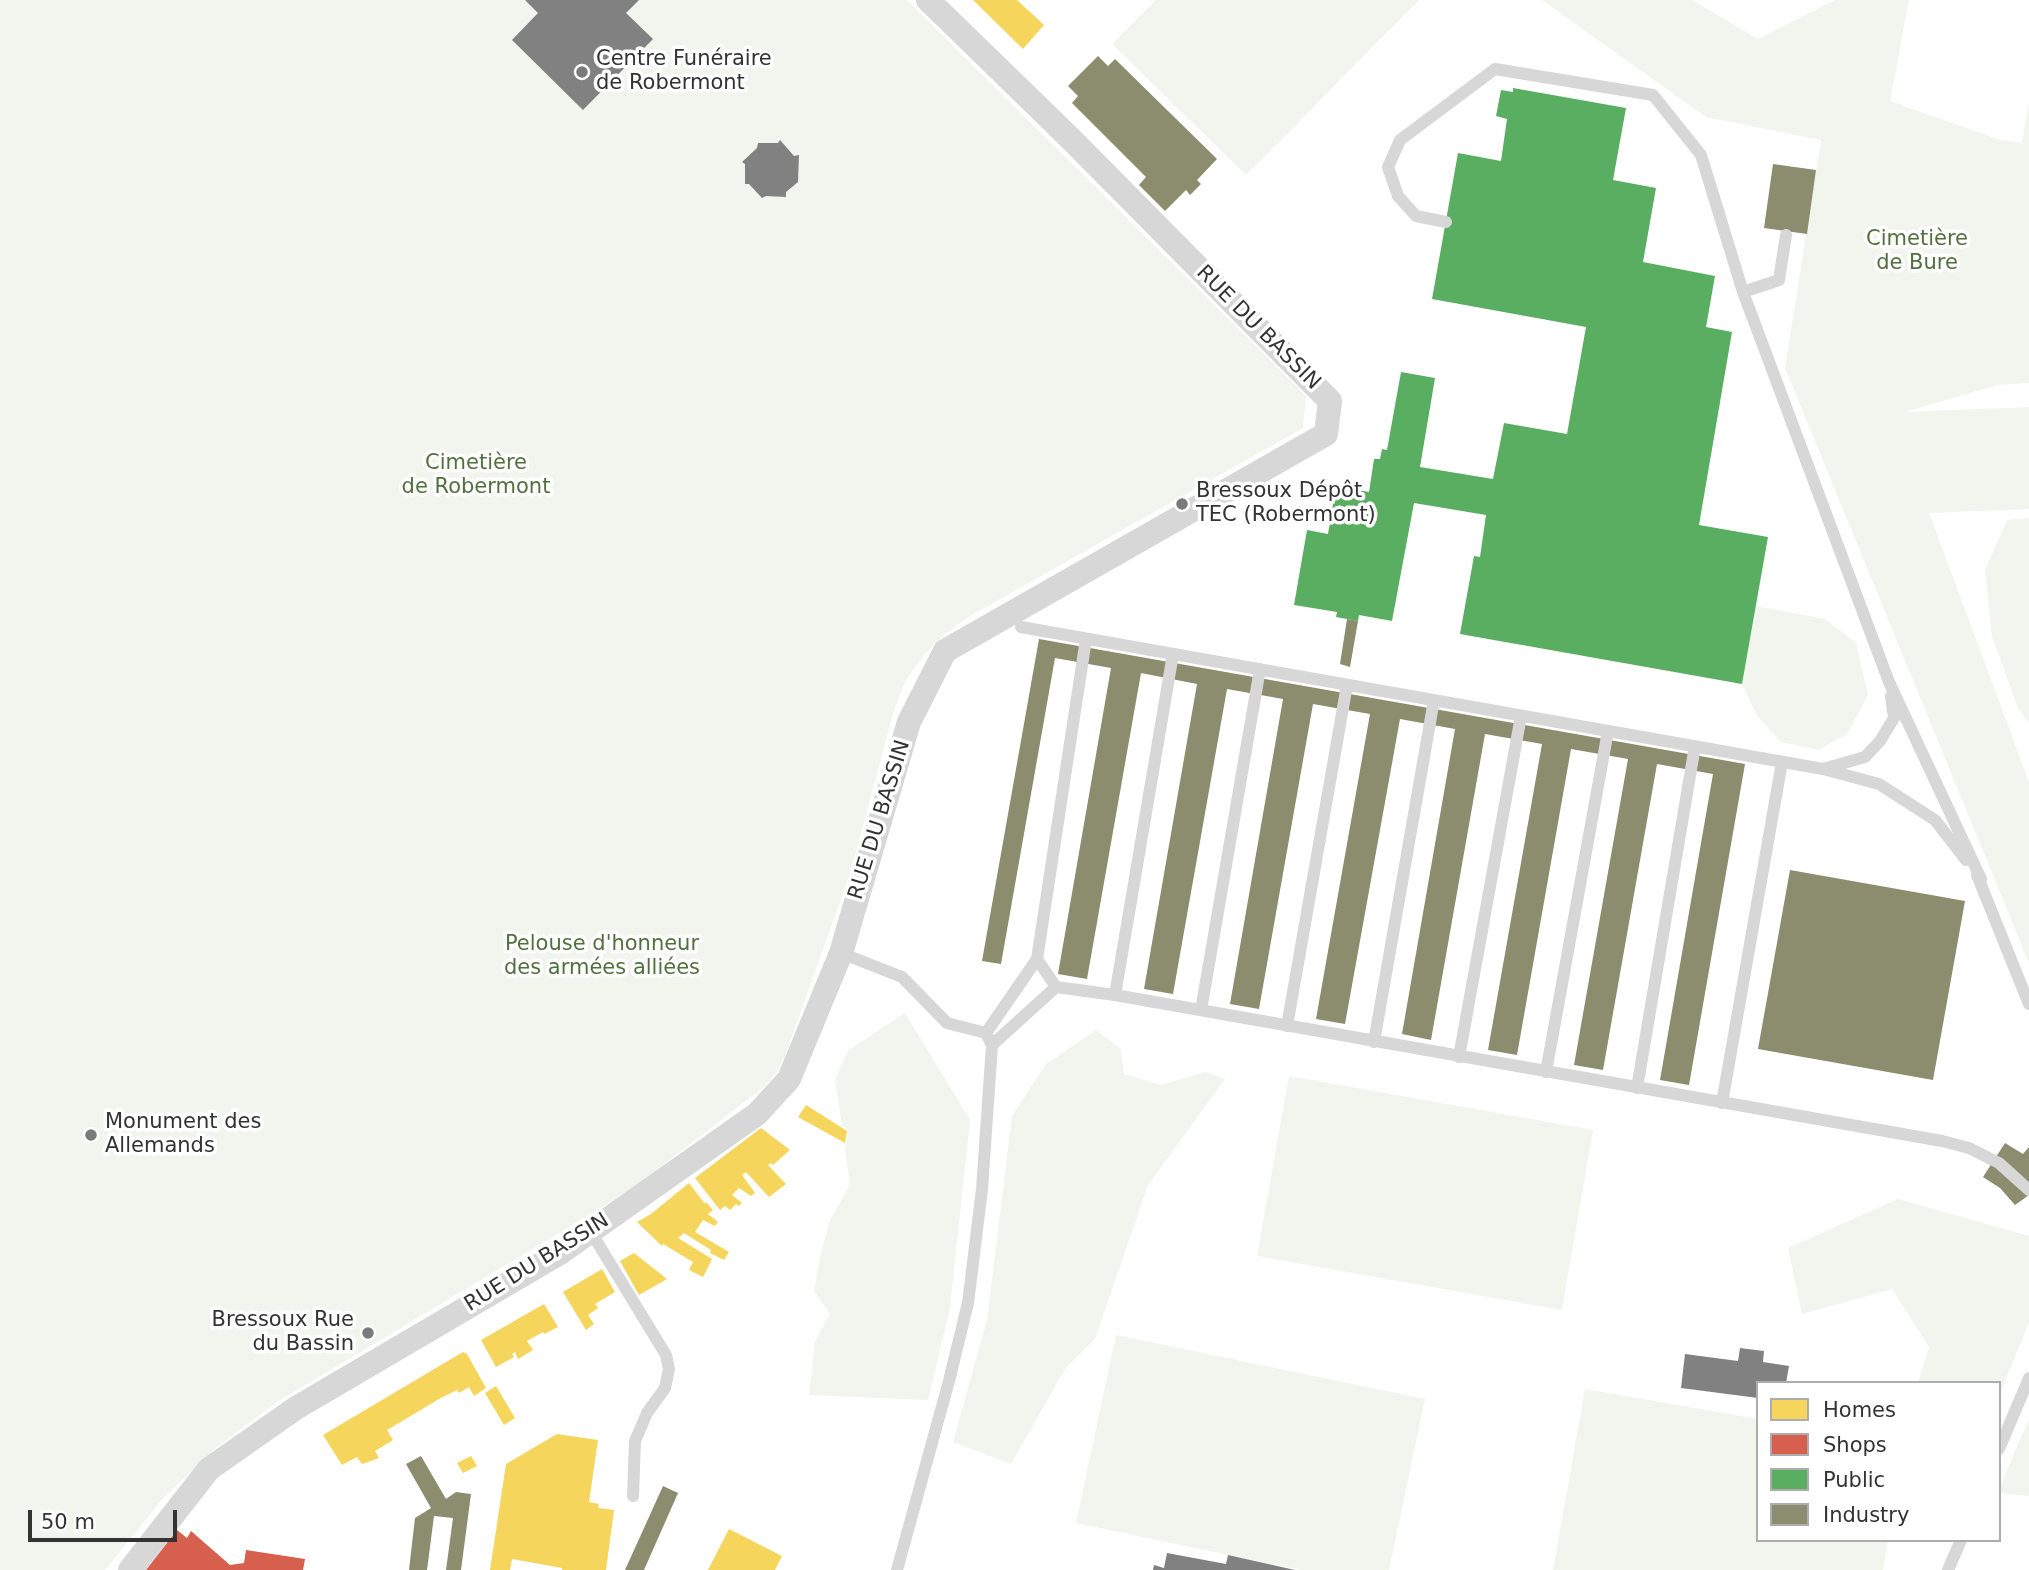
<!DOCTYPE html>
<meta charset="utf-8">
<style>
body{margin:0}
#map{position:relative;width:2029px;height:1570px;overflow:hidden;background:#fff;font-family:"DejaVu Sans",sans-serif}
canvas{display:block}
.legend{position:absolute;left:1756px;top:1381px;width:245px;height:161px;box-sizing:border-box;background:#fff;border:2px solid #adadad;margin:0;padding:9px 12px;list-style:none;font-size:21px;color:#333}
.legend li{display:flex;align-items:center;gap:14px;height:35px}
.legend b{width:35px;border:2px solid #adadad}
.scale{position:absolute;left:28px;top:1510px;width:149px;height:32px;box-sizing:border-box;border:4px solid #333;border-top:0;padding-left:9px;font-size:21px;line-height:24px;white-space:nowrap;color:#333;-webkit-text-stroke:5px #fff;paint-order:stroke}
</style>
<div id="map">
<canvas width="2029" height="1570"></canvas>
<ul class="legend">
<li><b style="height:19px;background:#f6d55c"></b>Homes</li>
<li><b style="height:19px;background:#d6604d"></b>Shops</li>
<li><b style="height:19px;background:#5aae61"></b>Public</li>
<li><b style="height:19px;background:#8c8c6e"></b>Industry</li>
</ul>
<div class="scale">50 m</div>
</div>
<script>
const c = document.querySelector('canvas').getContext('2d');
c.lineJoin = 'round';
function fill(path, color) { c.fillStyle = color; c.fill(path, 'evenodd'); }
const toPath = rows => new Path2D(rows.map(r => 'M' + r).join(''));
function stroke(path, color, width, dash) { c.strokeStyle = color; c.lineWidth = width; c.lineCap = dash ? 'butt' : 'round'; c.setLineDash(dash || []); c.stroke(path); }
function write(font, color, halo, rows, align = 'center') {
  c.font = font + ' "DejaVu Sans",sans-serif'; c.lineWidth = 7; c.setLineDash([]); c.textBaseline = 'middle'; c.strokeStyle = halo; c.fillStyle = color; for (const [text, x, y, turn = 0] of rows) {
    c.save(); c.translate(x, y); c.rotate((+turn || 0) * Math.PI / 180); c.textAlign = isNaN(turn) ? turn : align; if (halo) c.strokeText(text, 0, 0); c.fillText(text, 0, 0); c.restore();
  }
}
const green = toPath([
 [0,0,907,0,1306,396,1303,428,970,616,945,634,924,655,906,680,895,707,850,874,785,1056,777,1072,765,1086,641,1182,606,1205,277,1402,218,1446,165,1496,105,1570,0,1570],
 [1156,0,1419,0,1246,175,1112,44],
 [1542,0,1692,0,1758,39,1835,0,1909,0,1890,101,2000,140,2022,143,2029,101,2029,383,1997,385,1905,412,2029,407,2029,509,1929,513,2029,782,2029,963,1785,368,1821,140,1706,117],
 [2029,518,2029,723,2018,708,1992,636,1985,570,2007,520],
 [1756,606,1825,619,1856,643,1868,695,1848,733,1819,750,1781,742,1757,716,1742,684],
 [905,1013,970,1120,950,1308,928,1400,809,1395,815,1342,830,1314,814,1291,821,1253,830,1220,850,1185,845,1150,848,1131,842,1125,835,1080,848,1051],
 [1096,1030,1121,1049,1124,1074,1161,1085,1206,1072,1225,1079,1148,1185,1095,1339,1065,1369,1011,1464,953,1442,987,1320,1012,1116,1046,1064],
 [1289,1076,1593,1130,1562,1310,1257,1256],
 [1898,1199,2029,1236,2029,1322,1999,1396,1999,1383,1918,1383,1929,1347,1892,1289,1802,1314,1788,1248],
 [1116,1335,1425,1399,1389,1570,1301,1570,1076,1523],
 [1585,1389,1758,1419,1758,1540,1888,1540,1883,1570,1553,1570],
 [2029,1419,2029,1496,1999,1493,1999,1489]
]);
const homes = toPath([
 [973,0,1017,0,1044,25,1023,49],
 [806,1105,847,1131,845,1143,798,1117],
 [761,1128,790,1150,773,1165,771,1163,768,1165,786,1184,769,1197,746,1172,742,1175,755,1193,751,1196,739,1188,732,1195,742,1203,739,1206,736,1204,730,1210,725,1206,720,1210,695,1178],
 [689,1183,705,1204,706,1202,713,1210,708,1214,718,1222,715,1226,703,1220,695,1232,729,1252,724,1260,710,1253,711,1250,684,1233,678,1238,712,1259,703,1277,689,1270,693,1262,663,1244,662,1246,637,1222,651,1214],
 [634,1253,667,1279,639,1295,620,1261],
 [602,1269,615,1292,595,1304,598,1308,588,1315,594,1324,586,1330,563,1292],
 [544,1304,558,1327,544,1334,543,1332,527,1341,533,1350,518,1359,515,1352,512,1354,514,1357,496,1367,481,1340],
 [463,1352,467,1354,486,1388,474,1396,469,1387,459,1393,457,1390,439,1399,387,1430,393,1440,375,1451,379,1458,362,1464,357,1457,342,1465,323,1435],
 [496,1386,515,1418,504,1425,485,1393],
 [557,1434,598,1440,589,1502,599,1504,598,1508,614,1510,606,1570,562,1570,562,1568,512,1559,510,1570,490,1570,506,1464],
 [471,1456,477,1466,463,1473,457,1463],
 [729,1529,782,1556,775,1570,708,1570]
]);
const shops = toPath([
 [177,1530,187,1538,191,1531,230,1565,244,1563,246,1550,305,1559,303,1570,146,1570]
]);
const public = toPath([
 [1513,88,1626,108,1613,180,1656,188,1643,262,1715,276,1706,327,1732,332,1699,525,1768,537,1742,684,1460,634,1474,556,1480,557,1486,515,1414,503,1392,621,1359,615,1358,621,1336,617,1337,612,1294,605,1307,530,1328,534,1336,486,1369,492,1374,459,1380,459,1382,449,1387,450,1401,372,1435,378,1420,467,1493,479,1504,423,1567,434,1586,327,1432,299,1458,153,1501,161,1507,119,1496,116,1501,90,1513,92]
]);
const industry = toPath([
 [1098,56,1108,66,1115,59,1217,159,1197,180,1201,184,1190,195,1186,190,1165,211,1139,185,1146,177,1072,103,1078,96,1068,86],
 [1773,164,1816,170,1807,234,1764,228],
 [1347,619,1358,621,1350,667,1340,664],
 [1039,639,1745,764,1689,1085,1660,1080,1713,774,1657,764,1603,1070,1574,1065,1628,759,1571,749,1517,1055,1488,1050,1542,744,1485,734,1431,1040,1402,1034,1455,729,1400,719,1345,1024,1316,1019,1370,714,1313,704,1259,1009,1230,1004,1283,699,1227,689,1173,994,1144,989,1197,684,1141,673,1087,979,1058,974,1111,668,1055,658,1001,964,982,961],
 [1790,870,1965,901,1933,1080,1758,1049],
 [2005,1143,2023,1154,2029,1147,2029,1195,2015,1205,2000,1188,1983,1177],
 [421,1456,446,1499,456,1492,471,1494,461,1570,446,1570,453,1518,434,1516,427,1570,409,1570,415,1518,431,1508,406,1464],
 [663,1486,678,1493,644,1570,625,1570]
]);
const building = toPath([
 [525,0,639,0,626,13,653,39,583,110,512,40,538,13],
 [780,140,794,156,799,155,798,182,786,192,786,197,766,196,762,198,749,184,745,184,745,164,742,162,757,148,758,143,778,143],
 [1740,1348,1764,1351,1763,1362,1789,1366,1786,1383,1758,1383,1758,1398,1681,1388,1685,1354,1738,1361],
 [1167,1553,1226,1564,1228,1555,1295,1570,1153,1570,1154,1565,1164,1568]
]);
const service = toPath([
 [1446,222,1416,216,1398,196,1388,167,1400,140,1495,69,1653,95,1701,155,1743,292,1889,682,1981,879],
 [1743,292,1779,280,1786,235],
 [1021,627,1823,769,1879,784,1935,820,1966,860],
 [1823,769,1865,757,1880,741,1894,718,1891,696],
 [1977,875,2029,1004],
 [841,953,902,977,947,1023,986,1033,992,1045,982,1189,968,1303,949,1381,897,1570],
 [1037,959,1056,987,1115,995,1942,1141,1969,1148,1999,1163,2029,1190],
 [1115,995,1173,654],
 [1201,1010,1260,669],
 [1287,1026,1347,685],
 [986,1033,1037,959,1086,639],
 [1374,1042,1434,700],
 [992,1045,1056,987],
 [1459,1057,1521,716],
 [1546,1072,1608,731],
 [1637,1088,1695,746],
 [1722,1103,1782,762],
 [591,1232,666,1355,669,1369,665,1388,647,1413,635,1441,633,1496],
 [1999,1449,2029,1378],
 [1948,1570,1961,1540]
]);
const minor = toPath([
 [130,1570,209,1469,296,1408,560,1253,757,1114,789,1079,841,953,909,722,945,651,1326,434,1330,401,1073,141,928,0]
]);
const markers = [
 [582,72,7,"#7a7a7a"],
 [1182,504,7,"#7a7a7a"],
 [91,1135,7,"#7a7a7a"],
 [368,1333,7,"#7a7a7a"]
];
const poiNames = [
 ["Centre Funéraire",596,60],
 ["de Robermont",596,84],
 ["Bressoux Dépôt",1196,492],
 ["TEC (Robermont)",1196,516],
 ["Monument des",105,1123],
 ["Allemands",105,1147],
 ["Bressoux Rue",354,1321,"right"],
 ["du Bassin",354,1345,"right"]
];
const parkNames = [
 ["Cimetière",1917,240],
 ["de Bure",1917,264],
 ["Cimetière",476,464],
 ["de Robermont",476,488],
 ["Pelouse d'honneur",602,945],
 ["des armées alliées",602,969]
];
const streetNames = [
 ["RUE DU BASSIN",1258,328,45],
 ["RUE DU BASSIN",880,820,-73],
 ["RUE DU BASSIN",537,1263,-32]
];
fill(green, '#f1f5ed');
fill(homes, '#f6d55c');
fill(shops, '#d6604d');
fill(public, '#5aae61');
fill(industry, '#8c8c6e');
fill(building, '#818181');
stroke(service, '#d7d7d7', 12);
stroke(minor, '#d7d7d7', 24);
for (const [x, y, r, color] of markers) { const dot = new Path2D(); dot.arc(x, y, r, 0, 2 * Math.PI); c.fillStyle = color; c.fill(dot); stroke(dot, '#fff', 2.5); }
write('21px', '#333', '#fff', poiNames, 'left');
write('21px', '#51703e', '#fff', parkNames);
write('21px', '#333', '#fff', streetNames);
</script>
